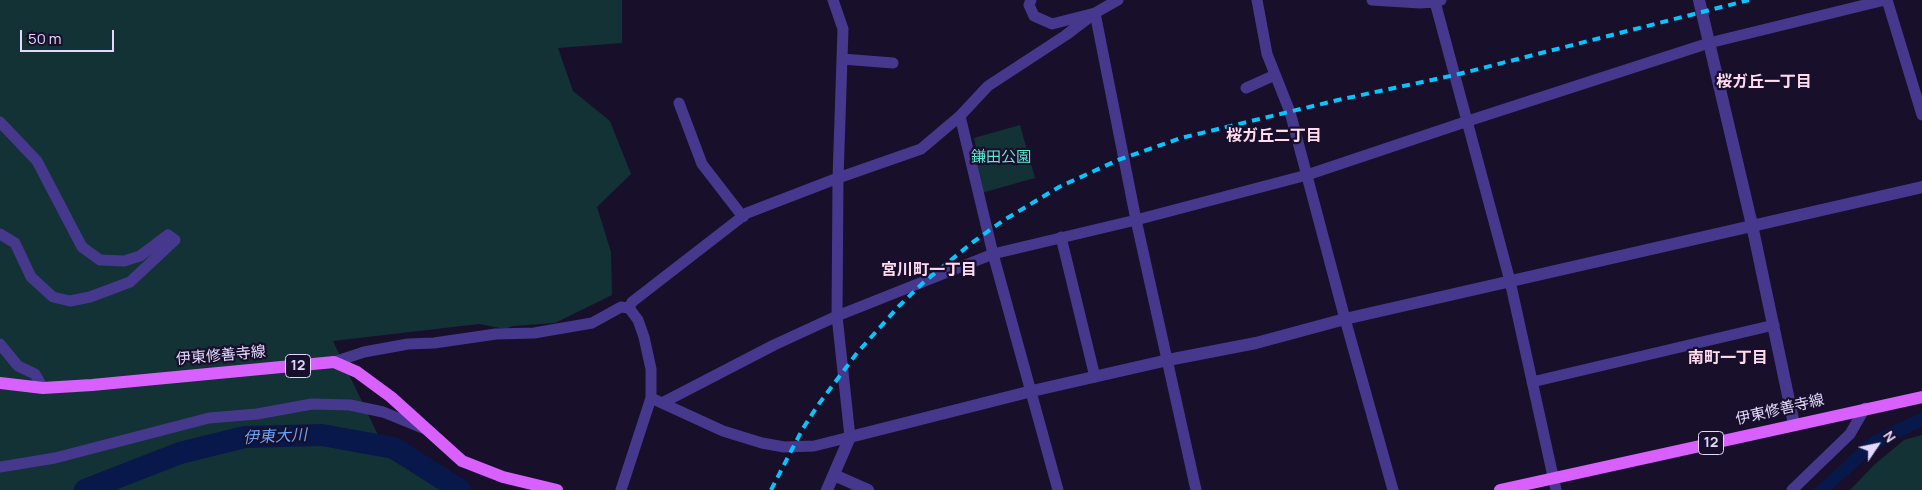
<!DOCTYPE html>
<meta charset="utf-8">
<style>
body{margin:0}
#map{position:relative;width:1922px;height:490px;overflow:hidden;background:#180f2b;font-family:Manrope,sans-serif}
canvas{display:block}
.north{position:absolute;left:1852px;top:420px;width:50px;height:50px;-webkit-text-stroke:4px #180f2b;paint-order:stroke;rotate:56deg;font-size:14px;font-weight:700;line-height:20px;text-align:center;color:#e3d9ff}
.north::after{content:'';display:block;margin:auto;width:18px;height:22px;background:#e3d9ff;clip-path:polygon(50% 0,100% 100%,50% 72%,0 100%)}
.scale{position:absolute;left:20px;top:30px;width:94px;height:22px;box-sizing:border-box;border:2px solid #e3d9ff;border-top:0;padding-left:6px;font-size:15px;line-height:18px;white-space:nowrap;color:#e3d9ff;-webkit-text-stroke:4px #180f2b;paint-order:stroke}
</style>
<div id="map">
<canvas width="1922" height="490"></canvas>
<div class="north">N</div>
<div class="scale">50 m</div>
</div>
<script>
const c = document.querySelector('canvas').getContext('2d');
c.lineJoin = 'round';
function fill(path, color) { c.fillStyle = color; c.fill(path, 'evenodd'); }
const toPath = rows => new Path2D(rows.map(r => 'M' + r).join(''));
function stroke(path, color, width, dash) { c.strokeStyle = color; c.lineWidth = width; c.lineCap = dash ? 'butt' : 'round'; c.setLineDash(dash || []); c.stroke(path); }
function write(font, color, halo, rows, align = 'center') {
  c.font = font + ' Manrope,"Noto Sans JP",sans-serif'; c.lineWidth = 4.5; c.setLineDash([]); c.textBaseline = 'middle'; c.strokeStyle = halo; c.fillStyle = color; for (const [text, x, y, turn = 0] of rows) {
    c.save(); c.translate(x, y); c.rotate((+turn || 0) * Math.PI / 180); c.textAlign = isNaN(turn) ? turn : align; if (halo) c.strokeText(text, 0, 0); c.fillText(text, 0, 0); c.restore();
  }
}
const green = toPath([
 [0,0,622,0,622,43,558,48,573,91,610,121,631,174,597,207,611,252,612,295,555,323,513,326,505,329,479,324,333,341,389,458,444,490,0,490],
 [1020,125,1035,178,978,194,965,151,976,148,974,138],
 [1922,435,1922,490,1850,490,1874,465,1904,440]
]);
const water = toPath([
 [1922,412,1922,426,1877,449,1831,490,1813,490,1872,436]
]);
const river = toPath([
 [85,490,180,453,245,437,322,435,394,448,460,490]
]);
const minor = toPath([
 [1031,0,1029,5,1034,16,1052,24,1095,13,1136,220,1196,490],
 [1257,0,1267,54,1290,112,1345,319,1393,490],
 [1372,0,1420,3,1435,2,1441,0],
 [1887,0,1922,115],
 [1435,2,1510,281,1556,490],
 [842,59,893,63],
 [1246,88,1275,75],
 [679,103,702,164,743,217],
 [960,116,993,254,1058,490],
 [0,122,37,161,82,247,100,260,124,261,140,256,168,235,175,240,130,282,90,297,70,301,53,297,31,277,15,243,0,234],
 [1061,237,1095,377],
 [629,308,632,302,747,213,838,178,921,149,960,116,988,86,1066,35,1095,13,1118,0],
 [0,344,18,366,35,374,43,388],
 [334,362,364,352,408,344,434,343,496,334,534,333,592,323,621,307,629,308],
 [1532,382,1774,325],
 [651,398,723,431,762,443,784,447,814,446,850,437,837,316,838,178,843,29,833,0],
 [664,402,774,345,837,316,993,254,1136,220,1307,175,1468,121,1709,43,1885,0],
 [0,467,55,458,209,418,257,414,312,404,350,405,383,412,425,429],
 [621,490,651,398,651,369,644,337,638,320,629,308],
 [1792,490,1850,434,1865,408]
]);
const tertiary = toPath([
 [1699,0,1752,225,1794,424],
 [834,475,868,490],
 [827,490,850,437,1032,391,1168,360,1256,343,1345,319,1922,187]
]);
const primary = toPath([
 [0,383,43,388,92,385,334,362,357,372,391,397,462,461,503,477,557,490],
 [1500,490,1922,397]
]);
const rail = toPath([
 [771,490,802,430,818,405,857,353,899,306,924,282,973,242,1004,220,1059,187,1118,160,1181,138,1338,100,1455,75,1749,0]
]);
const shields = [
 [298,366,25],
 [1711,443,25]
];
const shieldNames = [
 ["12",298,366],
 ["12",1711,443]
];
const parkNames = [
 ["鎌田公園",1001,158]
];
const streetNames = [
 ["伊東修善寺線",221,356,-5],
 ["伊東修善寺線",1780,410,-13]
];
const neighbourhoodNames = [
 ["桜ガ丘一丁目",1764,83],
 ["桜ガ丘二丁目",1274,137],
 ["宮川町一丁目",929,271],
 ["南町一丁目",1728,359]
];
const waterNames = [
 ["伊東大川",275,437,-3]
];
fill(green, '#123235');
fill(water, '#08184b');
stroke(river, '#08184b', 22);
stroke(minor, '#46388c', 11);
stroke(tertiary, '#46388c', 12);
stroke(primary, '#d860ff', 12);
stroke(rail, '#05c6ff', 4, [8, 6]);
for (const [x, y, w] of shields) { const box = new Path2D(); box.roundRect(x - w / 2, y - 11.5, w, 23, 4); c.fillStyle = '#180f2b'; c.fill(box); stroke(box, '#e3d9ff', 1); }
write('bold 14px', '#e3d9ff', null, shieldNames);
write('15px', '#5ee6d6', '#180f2b', parkNames);
write('15px', '#e3d9ff', '#180f2b', streetNames);
write('bold 16px', '#ffdbed', '#180f2b', neighbourhoodNames);
write('italic 16px', '#67a5ff', '#180f2b', waterNames);
</script>
